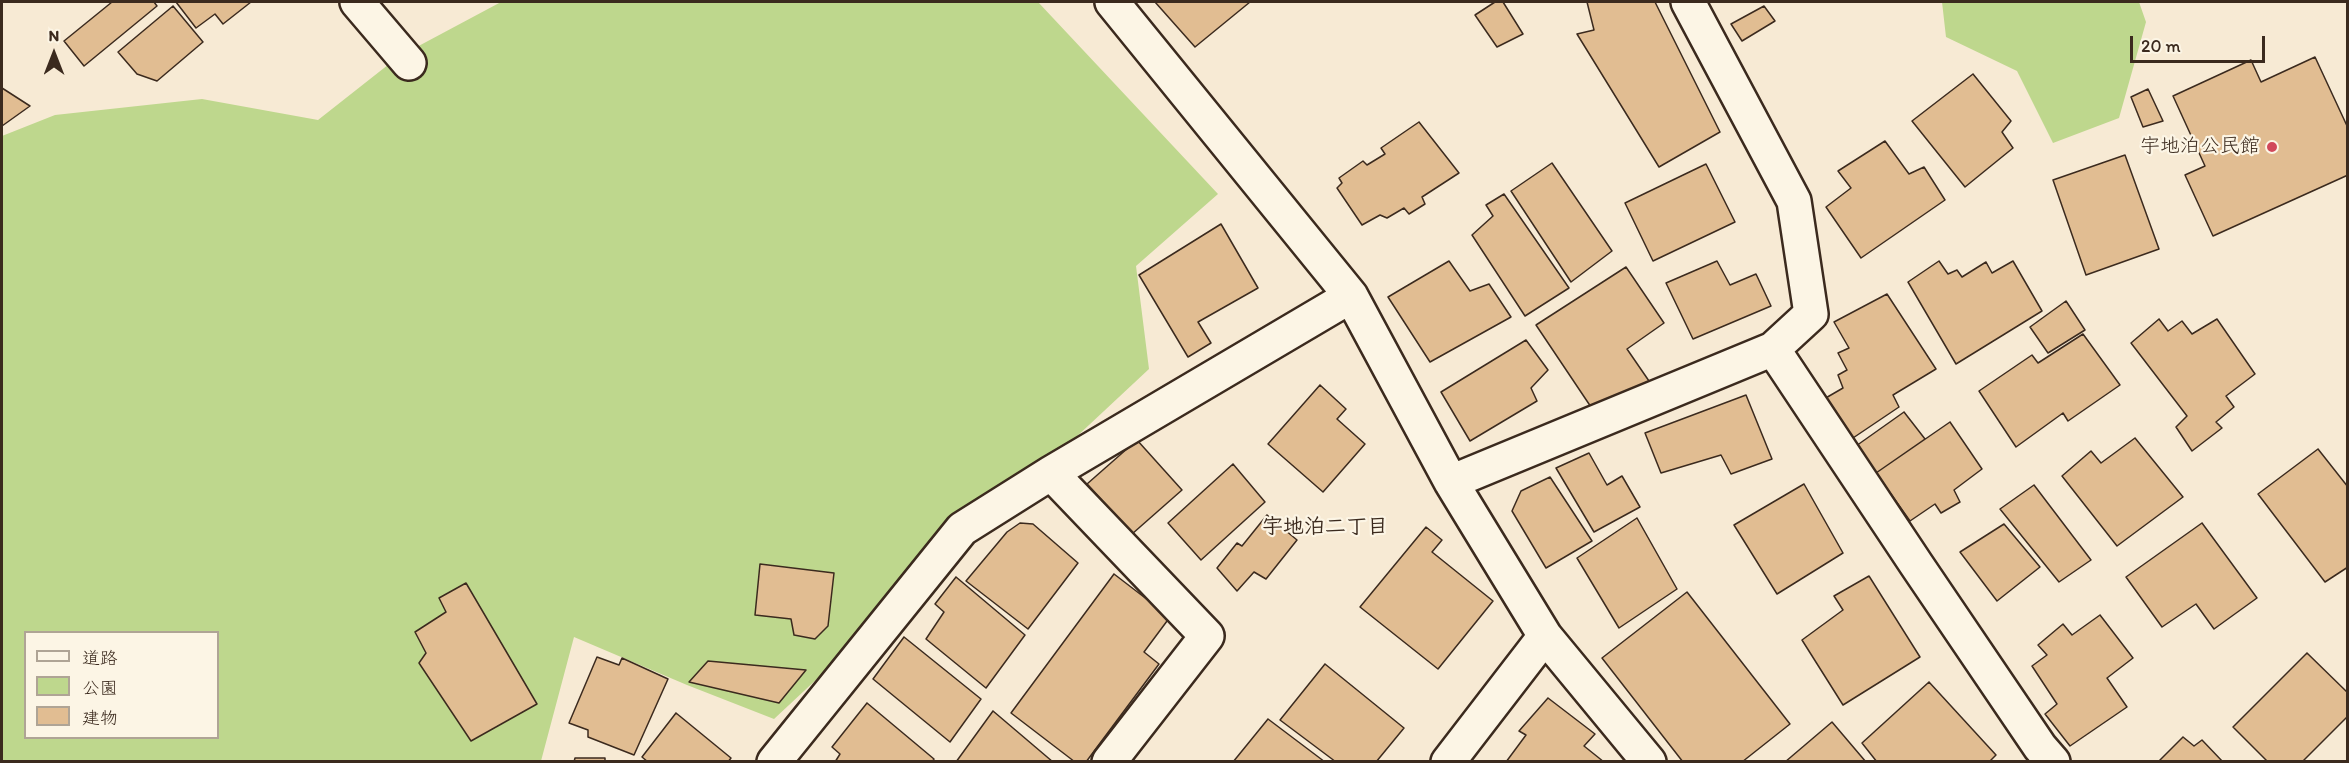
<!DOCTYPE html>
<meta charset="utf-8">
<style>
body{margin:0}
#map{position:relative;width:2349px;height:763px;overflow:hidden;background:#f7ead4;font-family:Itim,"Klee One",sans-serif}
canvas{display:block}
.frame{position:absolute;inset:0;border:3px solid #3b2a1e;pointer-events:none}
.legend{position:absolute;left:24px;top:631px;width:195px;height:108px;box-sizing:border-box;background:#fcf5e5;border:2px solid #afa495;margin:0;padding:8px 10px;list-style:none;font-size:18px;color:#3b2a1e}
.legend li{display:flex;align-items:center;gap:12px;height:30px}
.legend b{width:30px;border:2px solid #afa495}
.north{position:absolute;left:24px;top:24px;width:60px;height:60px;-webkit-text-stroke:4px #fcf5e5;paint-order:stroke;rotate:0deg;font-size:16px;font-weight:700;line-height:24px;text-align:center;color:#3b2a1e}
.north::after{content:'';display:block;margin:auto;width:21px;height:27px;background:#3b2a1e;clip-path:polygon(50% 0,100% 100%,50% 72%,0 100%)}
.scale{position:absolute;left:2130px;top:36px;width:135px;height:27px;box-sizing:border-box;border:3px solid #3b2a1e;border-top:0;padding-left:8px;font-size:18px;line-height:21px;white-space:nowrap;color:#3b2a1e;-webkit-text-stroke:4px #fcf5e5;paint-order:stroke}
</style>
<div id="map">
<canvas width="2349" height="763"></canvas>
<div class="frame"></div>
<ul class="legend">
<li><b style="height:8px;background:#fcf5e5"></b>道路</li>
<li><b style="height:16px;background:#bed78d"></b>公園</li>
<li><b style="height:16px;background:#e1bd92"></b>建物</li>
</ul>
<div class="north">N</div>
<div class="scale">20 m</div>
</div>
<script>
const c = document.querySelector('canvas').getContext('2d');
c.lineJoin = 'round';
function fill(path, color) { c.fillStyle = color; c.fill(path, 'evenodd'); }
const toPath = rows => new Path2D(rows.map(r => 'M' + r).join(''));
function stroke(path, color, width, dash) { c.strokeStyle = color; c.lineWidth = width; c.lineCap = dash ? 'butt' : 'round'; c.setLineDash(dash || []); c.stroke(path); }
function write(font, color, halo, rows, align = 'center') {
  c.font = font + ' Itim,"Klee One",sans-serif'; c.lineWidth = 4.5; c.setLineDash([]); c.textBaseline = 'middle'; c.strokeStyle = halo; c.fillStyle = color; for (const [text, x, y, turn = 0] of rows) {
    c.save(); c.translate(x, y); c.rotate((+turn || 0) * Math.PI / 180); c.textAlign = isNaN(turn) ? turn : align; if (halo) c.strokeText(text, 0, 0); c.fillText(text, 0, 0); c.restore();
  }
}
const green = toPath([
 [501,2,1038,2,1218,194,1136,266,1149,369,774,719,687,685,574,637,541,761,2,762,2,136,55,115,202,99,318,120,398,57],
 [26,632,218,632,218,738,26,738],
 [1942,2,2139,2,2146,22,2119,118,2053,143,2017,71,1946,37]
]);
const building = toPath([
 [112,2,154,2,157,6,84,66,64,41,112,2],
 [176,2,251,2,223,24,215,14,196,28,176,2],
 [1155,2,1250,2,1195,47,1155,2],
 [1495,2,1503,2,1523,34,1497,47,1475,15,1495,2],
 [1587,2,1655,2,1720,132,1659,167,1577,34,1594,30,1587,2],
 [173,6,203,42,157,81,137,74,118,52,173,6],
 [1764,6,1775,21,1742,41,1731,24,1764,6],
 [2315,57,2348,128,2348,175,2213,236,2185,175,2205,166,2173,96,2251,60,2261,82,2315,57],
 [1973,74,2011,121,2002,132,2013,148,1965,187,1912,121,1973,74],
 [2,88,30,106,2,126,2,88],
 [2148,89,2163,121,2143,127,2131,97,2148,89],
 [1419,122,1459,173,1422,197,1425,204,1409,214,1404,208,1387,218,1380,215,1362,225,1337,188,1342,183,1339,178,1363,161,1367,165,1385,154,1381,148,1419,122],
 [1885,141,1909,174,1924,167,1945,200,1861,258,1826,207,1851,188,1838,171,1885,141],
 [2125,155,2159,249,2086,275,2053,180,2125,155],
 [1552,163,1612,251,1571,282,1511,191,1552,163],
 [1706,164,1735,222,1653,261,1625,203,1706,164],
 [1504,194,1569,288,1525,316,1472,235,1493,216,1486,205,1504,194],
 [1221,224,1258,288,1198,322,1211,343,1188,357,1139,275,1221,224],
 [1449,261,1470,291,1489,284,1511,317,1430,362,1388,297,1449,261],
 [1717,261,1730,285,1756,274,1771,306,1693,339,1666,283,1717,261],
 [1939,261,1948,274,1957,270,1962,277,1986,262,1992,273,2013,261,2042,311,1956,364,1908,282,1939,261],
 [1626,267,1664,323,1627,349,1649,381,1593,410,1536,325,1626,267],
 [1887,294,1936,369,1893,395,1899,407,1850,440,1824,399,1843,388,1838,375,1847,370,1838,353,1849,348,1834,322,1887,294],
 [2066,301,2085,330,2048,353,2030,327,2066,301],
 [2159,319,2168,331,2182,321,2192,334,2217,319,2255,374,2226,396,2234,407,2216,422,2222,428,2192,451,2176,427,2187,416,2131,343,2159,319],
 [2083,334,2120,385,2068,421,2063,413,2016,447,1979,391,2032,355,2038,363,2083,334],
 [1526,340,1548,370,1531,388,1537,401,1470,441,1441,392,1526,340],
 [1320,385,1346,409,1337,419,1365,444,1323,492,1268,444,1320,385],
 [1746,395,1772,459,1731,474,1721,455,1661,473,1645,433,1746,395],
 [1904,412,1925,439,1876,473,1856,446,1904,412],
 [1950,422,1982,469,1954,490,1960,502,1941,513,1935,504,1910,521,1876,473,1950,422],
 [2135,438,2183,497,2117,546,2062,476,2091,451,2101,463,2135,438],
 [1137,440,1182,490,1132,534,1087,484,1137,440],
 [2318,449,2348,487,2348,567,2325,582,2258,494,2318,449],
 [1589,453,1607,485,1622,476,1640,507,1594,532,1556,468,1589,453],
 [1233,464,1265,502,1201,560,1168,523,1233,464],
 [1550,477,1592,541,1546,568,1512,511,1521,491,1550,477],
 [1804,484,1843,553,1777,594,1734,525,1804,484],
 [2034,485,2091,560,2059,582,2000,509,2034,485],
 [1267,515,1297,540,1266,579,1254,572,1237,591,1217,568,1237,543,1242,546,1267,515],
 [1637,518,1677,589,1619,628,1577,558,1637,518],
 [1020,523,1033,524,1078,563,1028,629,966,581,1007,532,1020,523],
 [2202,523,2257,598,2214,629,2196,604,2162,627,2126,577,2202,523],
 [2004,524,2040,567,1997,601,1960,552,2004,524],
 [1426,527,1442,540,1432,552,1493,601,1438,669,1360,607,1426,527],
 [760,564,834,573,828,626,815,639,794,635,791,619,755,615,760,564],
 [1114,574,1170,617,1144,652,1159,664,1086,762,1075,762,1011,713,1114,574],
 [1869,576,1920,657,1843,705,1802,640,1843,610,1834,596,1869,576],
 [956,577,1025,635,986,688,926,639,944,612,935,604,956,577],
 [466,583,537,704,471,741,419,663,426,653,415,632,446,612,439,598,466,583],
 [1687,592,1790,724,1742,762,1683,762,1602,658,1687,592],
 [2100,615,2133,658,2107,678,2127,707,2070,746,2045,714,2057,704,2032,666,2047,655,2038,645,2063,624,2072,635,2100,615],
 [904,637,981,699,950,742,873,679,904,637],
 [2307,653,2348,693,2348,716,2302,762,2268,762,2233,727,2307,653],
 [597,657,619,665,622,658,668,679,634,755,588,737,588,730,569,723,597,657],
 [708,661,806,670,779,703,689,682,708,661],
 [1325,664,1404,728,1376,762,1336,762,1280,720,1325,664],
 [1929,682,1996,755,1989,762,1877,762,1862,743,1929,682],
 [1548,698,1595,734,1584,746,1604,762,1506,762,1526,735,1519,731,1548,698],
 [867,703,934,759,932,762,835,762,840,754,832,747,867,703],
 [993,711,1053,762,956,762,993,711],
 [676,713,731,758,728,762,648,762,642,757,676,713],
 [1268,719,1325,762,1233,762,1268,719],
 [1832,722,1866,762,1785,762,1832,722],
 [2183,737,2194,746,2202,740,2223,762,2158,762,2183,737],
 [575,758,605,758,605,762,574,762,575,758]
]);
const street = toPath([
 [357,2,409,63],
 [1112,2,1351,296,1451,482,1545,636,1649,762],
 [1773,349,1916,564,2040,747,2053,762],
 [1051,473,1207,636,1109,762],
 [1451,482,1773,349,1811,314,1794,201,1688,2],
 [774,762,962,529,1051,473,1351,296],
 [1448,762,1545,636]
]);
const markers = [
 [2272,147,6,"#d1495b"]
];
const poiNames = [
 ["宇地泊公民館",2260,147]
];
const neighbourhoodNames = [
 ["宇地泊二丁目",1325,528]
];
fill(green, '#bed78d');
fill(building, '#e1bd92');
stroke(building, '#3b2a1e', 1.5);
stroke(street, '#3b2a1e', 38);
stroke(street, '#fcf5e5', 33);
for (const [x, y, r, color] of markers) { const dot = new Path2D(); dot.arc(x, y, r, 0, 2 * Math.PI); c.fillStyle = color; c.fill(dot); stroke(dot, '#fcf5e5', 2); }
write('20px', '#3b2a1e', '#fcf5e5', poiNames, 'right');
write('bold 21px', '#3b2a1e', '#fcf5e5', neighbourhoodNames);
</script>
